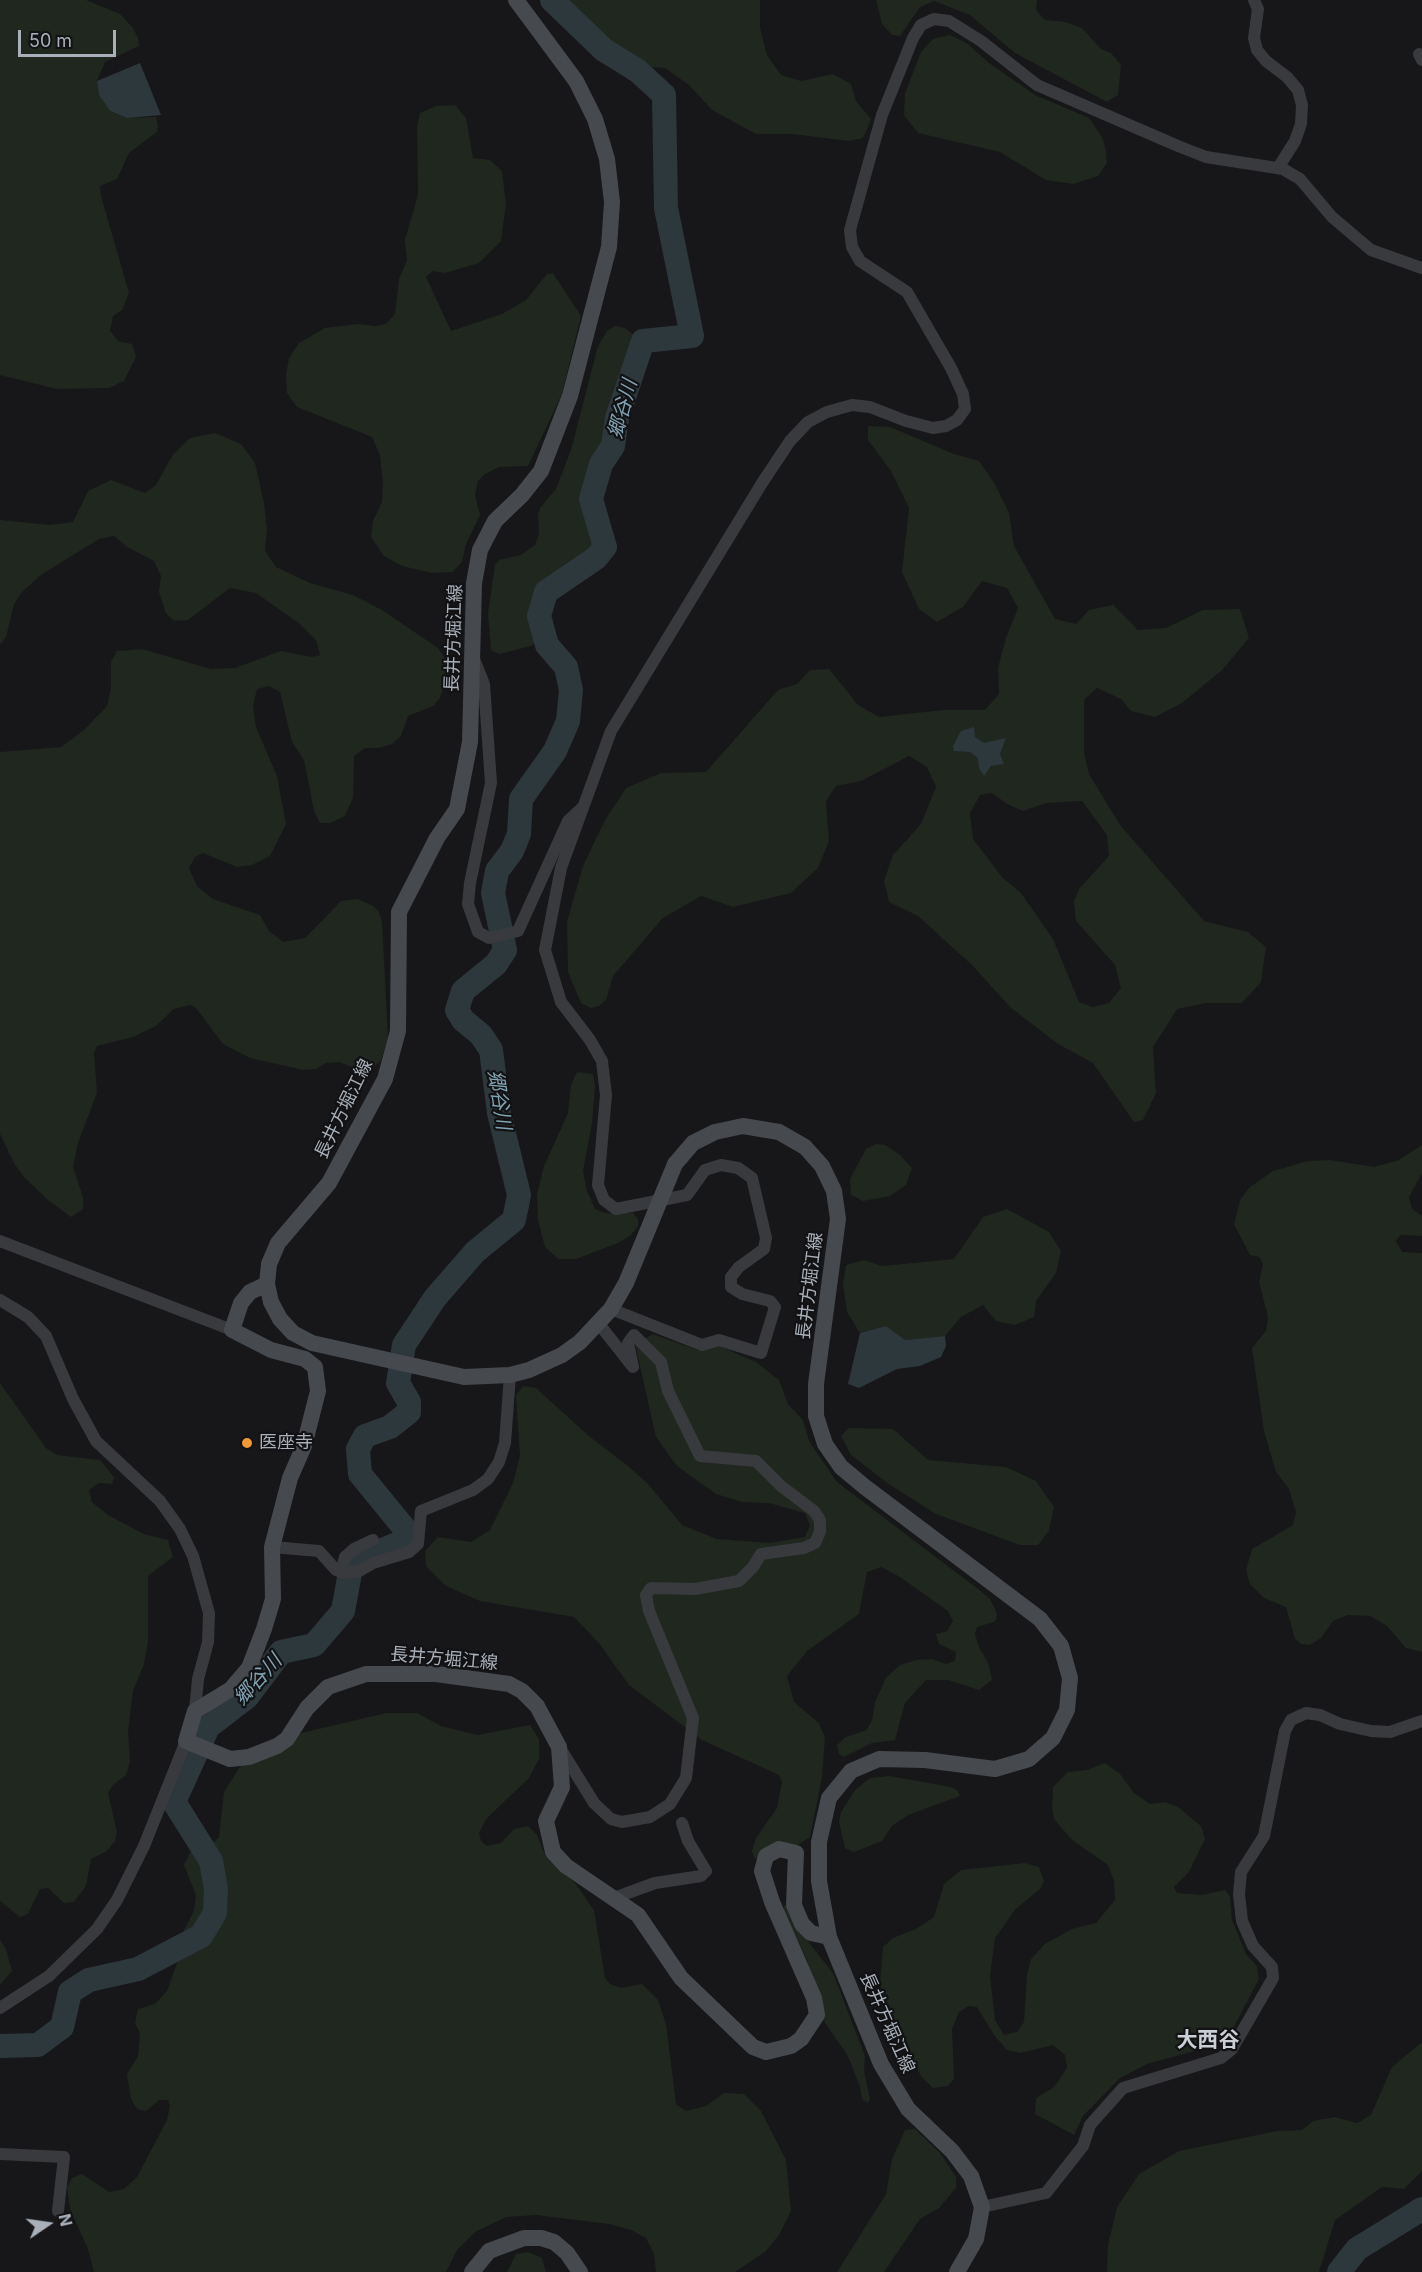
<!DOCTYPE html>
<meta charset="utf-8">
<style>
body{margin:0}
#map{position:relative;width:1422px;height:2272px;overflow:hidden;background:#171719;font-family:Inter,sans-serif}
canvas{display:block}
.north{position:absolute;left:18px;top:2194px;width:60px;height:60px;-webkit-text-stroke:4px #121214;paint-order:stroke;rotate:77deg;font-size:16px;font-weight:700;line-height:24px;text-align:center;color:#a9b0b9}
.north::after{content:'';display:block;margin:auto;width:21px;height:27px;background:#a9b0b9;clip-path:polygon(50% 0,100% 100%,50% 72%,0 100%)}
.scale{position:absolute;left:18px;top:30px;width:98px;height:27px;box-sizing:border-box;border:3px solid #a9b0b9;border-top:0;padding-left:8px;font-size:18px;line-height:21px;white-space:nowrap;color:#a9b0b9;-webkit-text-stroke:4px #121214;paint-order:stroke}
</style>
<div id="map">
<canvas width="1422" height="2272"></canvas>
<div class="north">N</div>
<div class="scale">50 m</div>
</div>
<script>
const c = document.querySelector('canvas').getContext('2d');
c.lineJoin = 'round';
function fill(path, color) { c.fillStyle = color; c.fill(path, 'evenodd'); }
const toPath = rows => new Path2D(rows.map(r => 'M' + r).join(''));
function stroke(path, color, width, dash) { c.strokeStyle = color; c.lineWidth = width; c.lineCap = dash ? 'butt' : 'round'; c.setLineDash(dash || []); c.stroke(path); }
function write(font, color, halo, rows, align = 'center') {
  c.font = font + ' Inter,"Noto Sans JP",sans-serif'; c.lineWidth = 4.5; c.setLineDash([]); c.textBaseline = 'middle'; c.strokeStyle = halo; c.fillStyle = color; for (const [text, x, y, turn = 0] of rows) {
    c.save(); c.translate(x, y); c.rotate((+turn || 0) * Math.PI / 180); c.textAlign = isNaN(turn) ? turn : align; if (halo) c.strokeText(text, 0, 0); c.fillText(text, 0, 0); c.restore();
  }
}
const green = toPath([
 [0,0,86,0,120,14,133,28,138,38,139,46,105,62,97,81,99,95,110,111,127,118,156,117,158,125,157,132,129,153,117,179,100,186,101,196,129,293,122,310,113,316,110,331,118,341,132,344,136,357,124,381,109,388,57,389,0,375],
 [560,0,760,0,760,28,767,55,781,75,801,81,833,74,851,84,856,101,871,119,867,130,863,138,849,141,792,134,756,134,712,110,689,85,665,68,647,67,611,44],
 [876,0,1037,0,1036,10,1045,20,1066,22,1082,28,1101,49,1111,53,1121,65,1118,95,1107,102,1015,53,970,15,934,1,920,7,900,36,892,35,882,24],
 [950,35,968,44,989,63,1035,95,1089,118,1102,137,1106,151,1107,163,1098,176,1073,184,1046,180,1000,152,918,133,904,115,905,93,921,52,933,39],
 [455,105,466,118,473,158,490,160,502,171,506,204,501,241,479,263,445,273,433,271,426,277,451,331,502,314,526,300,547,274,553,273,581,316,562,394,528,466,499,467,485,474,478,481,475,495,480,515,466,544,462,562,452,572,432,573,402,566,384,556,371,537,373,521,382,502,383,483,380,455,372,437,297,407,287,393,286,375,289,358,299,343,325,328,358,324,375,326,386,324,395,314,399,279,407,260,405,240,418,195,417,127,420,113,436,106],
 [615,326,625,328,635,336,637,347,615,418,610,445,599,463,588,499,602,547,594,556,544,590,536,617,537,641,531,646,499,654,491,650,488,613,495,565,499,560,521,555,535,545,539,534,538,515,540,508,556,489,571,450,598,346,607,331],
 [868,426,890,427,954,454,979,461,995,484,1009,513,1014,546,1055,619,1076,624,1089,610,1113,605,1138,630,1166,628,1203,610,1240,609,1249,638,1222,670,1182,703,1155,717,1131,711,1121,699,1097,688,1084,700,1084,753,1089,774,1120,825,1204,921,1248,932,1266,947,1261,982,1242,1003,1206,1003,1177,1009,1153,1047,1156,1093,1143,1120,1134,1122,1093,1063,1058,1044,1010,1007,973,966,918,916,889,902,884,881,893,855,921,824,936,787,927,767,909,756,861,781,836,786,826,801,829,841,818,868,791,893,733,907,701,896,663,918,613,976,606,1000,599,1006,591,1008,581,1003,568,972,567,922,583,866,605,820,626,788,661,773,706,772,778,690,797,684,810,670,829,669,858,705,879,717,943,710,985,710,999,694,998,668,1006,638,1018,608,1007,588,982,581,963,607,937,622,919,609,902,572,909,508,891,471,868,440],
 [992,793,1007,804,1023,811,1046,803,1082,801,1107,835,1109,856,1079,889,1074,901,1076,921,1115,965,1121,988,1109,1003,1093,1007,1079,1002,1053,939,1021,893,1002,877,973,839,970,813,980,795],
 [215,433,241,444,255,463,264,503,267,529,265,551,276,567,310,583,353,595,382,610,438,648,447,661,448,675,440,698,433,706,408,716,401,736,392,744,379,748,365,748,354,756,353,798,345,816,330,823,320,823,314,811,304,760,292,742,280,692,269,686,257,689,253,706,256,727,277,776,286,824,270,856,252,865,237,867,203,853,195,857,189,868,197,886,213,899,260,915,269,931,283,942,305,938,341,901,358,899,373,906,379,912,382,922,388,1038,381,1060,371,1070,362,1071,339,1062,326,1063,316,1069,303,1070,250,1058,223,1044,196,1008,190,1005,174,1009,156,1026,133,1037,97,1046,94,1053,97,1093,78,1143,73,1167,83,1197,83,1209,71,1217,48,1200,25,1178,15,1165,0,1134,0,752,61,747,84,730,107,706,111,688,111,662,117,651,142,649,211,669,235,668,281,651,312,657,320,655,316,640,300,624,256,593,230,588,188,620,174,621,166,613,159,592,161,576,154,561,127,547,114,536,99,539,41,575,22,592,14,604,6,637,0,645,0,520,50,525,73,522,88,491,111,480,145,493,156,485,172,456,190,438],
 [577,1072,593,1074,595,1085,592,1123,583,1171,587,1191,595,1209,605,1213,633,1213,638,1219,638,1226,631,1235,618,1243,576,1259,558,1259,545,1247,538,1220,537,1194,544,1166,568,1113,571,1085],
 [876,1144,885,1145,900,1155,912,1168,906,1185,890,1196,863,1201,851,1195,850,1179,866,1149],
 [1422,1145,1422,1173,1409,1197,1412,1209,1422,1216,1422,1236,1400,1235,1396,1241,1402,1252,1422,1253,1422,1652,1406,1648,1387,1626,1370,1616,1348,1615,1333,1621,1321,1638,1310,1645,1301,1644,1295,1639,1286,1607,1264,1598,1250,1584,1246,1570,1252,1549,1293,1525,1296,1512,1289,1489,1276,1472,1264,1431,1252,1348,1266,1331,1268,1317,1259,1282,1263,1264,1259,1257,1250,1255,1234,1224,1240,1200,1250,1187,1273,1171,1308,1161,1330,1160,1374,1167,1397,1161],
 [1007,1209,1049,1232,1061,1251,1056,1273,1036,1301,1034,1317,1015,1325,996,1321,983,1305,961,1317,945,1336,905,1340,886,1326,860,1333,847,1312,843,1285,846,1265,864,1260,882,1266,954,1259,983,1217],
 [653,1334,697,1350,719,1346,756,1362,779,1380,788,1404,803,1420,810,1443,837,1482,982,1592,990,1599,996,1611,997,1618,994,1622,977,1627,975,1634,979,1647,989,1665,992,1680,979,1690,948,1680,926,1680,905,1703,895,1740,872,1743,844,1757,839,1754,837,1745,846,1737,867,1730,872,1720,875,1702,886,1678,900,1665,916,1660,932,1659,946,1664,955,1661,956,1652,939,1644,936,1634,947,1631,953,1621,948,1611,900,1577,881,1567,867,1572,859,1614,807,1651,787,1676,794,1702,819,1723,825,1738,822,1777,810,1837,796,1846,755,1859,752,1851,756,1838,777,1808,782,1782,779,1775,702,1740,629,1685,598,1642,574,1617,480,1601,446,1586,426,1566,425,1551,438,1537,471,1542,490,1530,513,1483,520,1456,516,1395,523,1386,536,1388,590,1437,628,1466,648,1484,682,1525,717,1539,769,1543,805,1537,810,1525,805,1513,769,1503,742,1502,716,1494,677,1466,656,1437,635,1344],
 [0,1383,46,1448,57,1455,100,1460,114,1477,112,1484,99,1483,89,1490,92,1502,108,1515,144,1534,168,1540,173,1557,148,1576,148,1642,144,1664,133,1691,128,1732,130,1762,126,1775,113,1785,108,1793,117,1832,115,1841,107,1851,91,1859,86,1886,74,1902,64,1903,48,1888,40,1889,28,1914,20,1917,0,1901],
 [849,1428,893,1429,928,1460,1006,1467,1036,1481,1054,1507,1049,1531,1038,1545,1020,1545,936,1514,890,1485,851,1455,841,1436],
 [386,1713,417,1713,441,1726,478,1735,530,1725,539,1739,539,1759,529,1778,486,1819,479,1833,481,1841,487,1846,501,1843,514,1829,528,1826,537,1835,546,1857,575,1883,594,1910,605,1978,610,1984,621,1988,642,1984,658,2000,666,2024,676,2104,686,2111,706,2106,724,2093,744,2094,761,2111,786,2160,791,2211,779,2235,766,2251,735,2272,656,2272,654,2254,646,2238,631,2230,609,2224,536,2215,506,2217,475,2232,457,2250,446,2272,94,2272,88,2249,70,2209,67,2187,72,2178,82,2174,109,2192,124,2189,137,2177,167,2120,170,2106,168,2100,159,2100,146,2111,137,2109,131,2099,127,2074,138,2056,140,2034,135,2022,138,2009,155,2004,167,1991,178,1960,181,1936,194,1911,196,1895,184,1865,191,1851,212,1844,219,1837,224,1792,239,1768,276,1739],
 [1105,1763,1120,1774,1134,1793,1150,1804,1165,1802,1178,1807,1201,1826,1205,1839,1189,1872,1174,1887,1177,1893,1202,1895,1225,1890,1230,1896,1232,1920,1246,1954,1257,1966,1259,1979,1230,2034,1210,2047,1147,2064,1120,2078,1083,2116,1074,2135,1035,2114,1036,2098,1054,2087,1067,2068,1065,2055,1053,2045,1021,2053,1007,2050,994,2035,977,2007,969,2006,959,2012,952,2029,954,2079,948,2086,933,2088,921,2076,887,2011,880,1984,883,1947,893,1938,916,1929,934,1917,944,1884,961,1870,1025,1863,1039,1867,1044,1881,1041,1888,1015,1910,995,1938,990,1976,995,2020,1004,2035,1017,2032,1024,2022,1027,1975,1031,1959,1045,1944,1072,1929,1096,1923,1115,1900,1114,1881,1108,1865,1072,1840,1054,1819,1052,1806,1053,1787,1068,1772,1087,1770],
 [889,1776,951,1787,958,1791,960,1796,908,1815,892,1826,882,1841,854,1852,845,1848,839,1822,841,1812,855,1790,870,1778],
 [784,1905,790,1907,806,1939,833,1973,865,2056,864,2071,870,2099,868,2103,862,2099,860,2087,848,2056,825,2023,807,1960,784,1911],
 [0,1940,6,1949,12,1971,0,1985],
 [1422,2042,1422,2171,1404,2189,1382,2187,1335,2220,1319,2272,1107,2272,1108,2245,1117,2207,1139,2174,1179,2151,1277,2131,1302,2130,1313,2121,1335,2117,1357,2123,1371,2115,1392,2067],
 [915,2129,940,2153,956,2177,956,2188,939,2208,920,2219,884,2272,837,2272,886,2194,892,2159,905,2130],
 [528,2252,542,2258,546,2272,507,2272,516,2254]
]);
const water = toPath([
 [140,63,161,115,127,118,110,111,99,95,97,81],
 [974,727,975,737,984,743,1006,738,1000,754,1004,764,991,766,984,776,979,768,978,758,970,752,954,751,953,746,961,731],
 [886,1326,905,1340,945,1336,946,1346,941,1357,920,1366,897,1369,859,1388,848,1384,860,1333]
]);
const river = toPath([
 [0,2046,38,2045,62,2027,70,1992,89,1980,138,1969,201,1936,215,1913,216,1889,211,1861,174,1802,208,1727,247,1697,281,1652,314,1645,343,1611,352,1562,405,1541,405,1529,360,1474,358,1449,365,1436,390,1427,409,1412,409,1402,398,1383,404,1345,435,1298,475,1252,514,1220,519,1195,499,1113,491,1050,481,1035,463,1020,457,1010,463,991,496,964,505,950,493,893,497,871,512,851,519,834,521,799,555,751,568,721,571,690,566,667,547,645,539,616,546,592,596,558,605,547,591,499,601,464,613,446,617,418,643,341,692,336,666,208,664,95,638,71,604,50,552,0],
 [1339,2272,1357,2249,1422,2209]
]);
const street = toPath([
 [1254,0,1258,9,1254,38,1257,50,1266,61,1287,77,1298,90,1302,105,1301,124,1295,141,1278,168],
 [1419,54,1422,60],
 [474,659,484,684,491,783,470,883,468,904,478,932,489,938,518,931,568,821,582,808],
 [0,1241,232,1330],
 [0,1300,28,1317,46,1336,73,1399,96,1441,160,1501,180,1529,193,1556,209,1613,208,1642,198,1679,195,1711],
 [611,1309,702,1345,719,1340,761,1353,775,1307,770,1301,742,1294,731,1287,731,1277,739,1267,764,1249,766,1238,752,1178,738,1168,721,1165,705,1170,687,1195,616,1209,604,1200,598,1185,606,1095,602,1061,590,1040,561,1002,545,950,561,868,611,731,762,483,790,441,808,422,827,412,852,405,870,407,906,421,933,428,946,426,957,420,965,409,963,394,951,368,907,292,860,261,852,247,850,230,882,115,913,38,921,25,934,19,949,21,981,41,1037,85,1178,146,1206,157,1283,169,1300,179,1332,217,1371,250,1422,268],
 [272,1547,319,1551,336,1570,345,1573,359,1571,373,1563,409,1552,418,1544,421,1511,473,1490,488,1479,499,1462,505,1443,510,1375],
 [341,1572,345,1557,354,1549,373,1540],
 [560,1748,594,1803,611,1819,622,1822,650,1817,670,1804,686,1778,693,1718,649,1611,646,1595,651,1588,695,1589,739,1581,753,1567,761,1554,804,1548,815,1543,820,1532,820,1520,814,1511,781,1486,756,1461,700,1456,668,1391,661,1362,634,1335,628,1343,633,1367,599,1324],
 [614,1898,655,1883,701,1876,706,1871,688,1841,682,1823],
 [0,2008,49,1976,97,1929,117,1900,144,1846,186,1741],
 [0,2154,64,2157,58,2211],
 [982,2207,1046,2193,1083,2146,1090,2125,1123,2088,1221,2058,1232,2049,1273,1978,1272,1967,1253,1946,1242,1921,1239,1894,1241,1872,1264,1836,1285,1731,1291,1720,1306,1713,1320,1715,1340,1724,1371,1731,1390,1732,1422,1721]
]);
const secondary = toPath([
 [516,0,576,81,595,119,607,159,612,202,609,247,570,396,541,471,522,495,495,521,480,550,474,583,470,742,457,809,437,838,399,912,398,1031,385,1079,329,1183,278,1243,269,1264,267,1284,271,1302,280,1319,293,1333,312,1343,464,1377,510,1375,529,1370,562,1355,580,1342,611,1309,626,1283,675,1164,693,1143,715,1132,743,1126,779,1132,805,1147,822,1166,834,1191,838,1219,816,1384,816,1416,825,1444,841,1467,865,1487,1040,1619,1061,1646,1070,1678,1067,1710,1053,1738,1029,1759,995,1769,925,1760,879,1759,851,1771,829,1798,819,1842,819,1881,829,1937,881,2064,908,2109,952,2151,971,2176,982,2207,976,2239,957,2272],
 [267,1284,250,1292,241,1303,232,1330,271,1350,305,1359,315,1367,318,1391,304,1446,290,1478,272,1547,273,1599,264,1629,249,1668,231,1689,195,1711,186,1741,230,1759,249,1757,277,1746,287,1739,307,1708,328,1687,366,1674,436,1674,509,1684,522,1691,537,1706,559,1747,562,1787,546,1821,553,1852,566,1866,638,1915,681,1978,753,2047,766,2052,791,2046,801,2039,817,2015,814,1998,772,1902,762,1871,766,1856,779,1849,796,1853,794,1905,802,1924,811,1933,829,1937],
 [472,2272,489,2251,524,2238,541,2238,554,2242,567,2253,580,2272]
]);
const markers = [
 [247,1443,6,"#f19837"]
];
const streetNames = [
 ["長井方堀江線",454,638,-88],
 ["長井方堀江線",344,1109,-64],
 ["長井方堀江線",810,1286,-83],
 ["長井方堀江線",444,1659,5],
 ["長井方堀江線",887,2023,66]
];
const poiNames = [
 ["医座寺",259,1443]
];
const waterNames = [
 ["郷谷川",623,409,-75],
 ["郷谷川",499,1100,81],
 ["郷谷川",258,1680,-48]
];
const quarterNames = [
 ["大西谷",1208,2041]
];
fill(green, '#1f271f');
fill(water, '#2d383d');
stroke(river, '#2d383d', 24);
stroke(street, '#383a3e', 12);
stroke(secondary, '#46494e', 16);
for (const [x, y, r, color] of markers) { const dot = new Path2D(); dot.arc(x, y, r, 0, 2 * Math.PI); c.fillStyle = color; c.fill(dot); stroke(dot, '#121214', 2); }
write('18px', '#a9b0b9', '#121214', streetNames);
write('18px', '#a9b0b9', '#121214', poiNames, 'left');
write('italic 20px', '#80a3b4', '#121214', waterNames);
write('bold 21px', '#cacfd5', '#121214', quarterNames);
</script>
